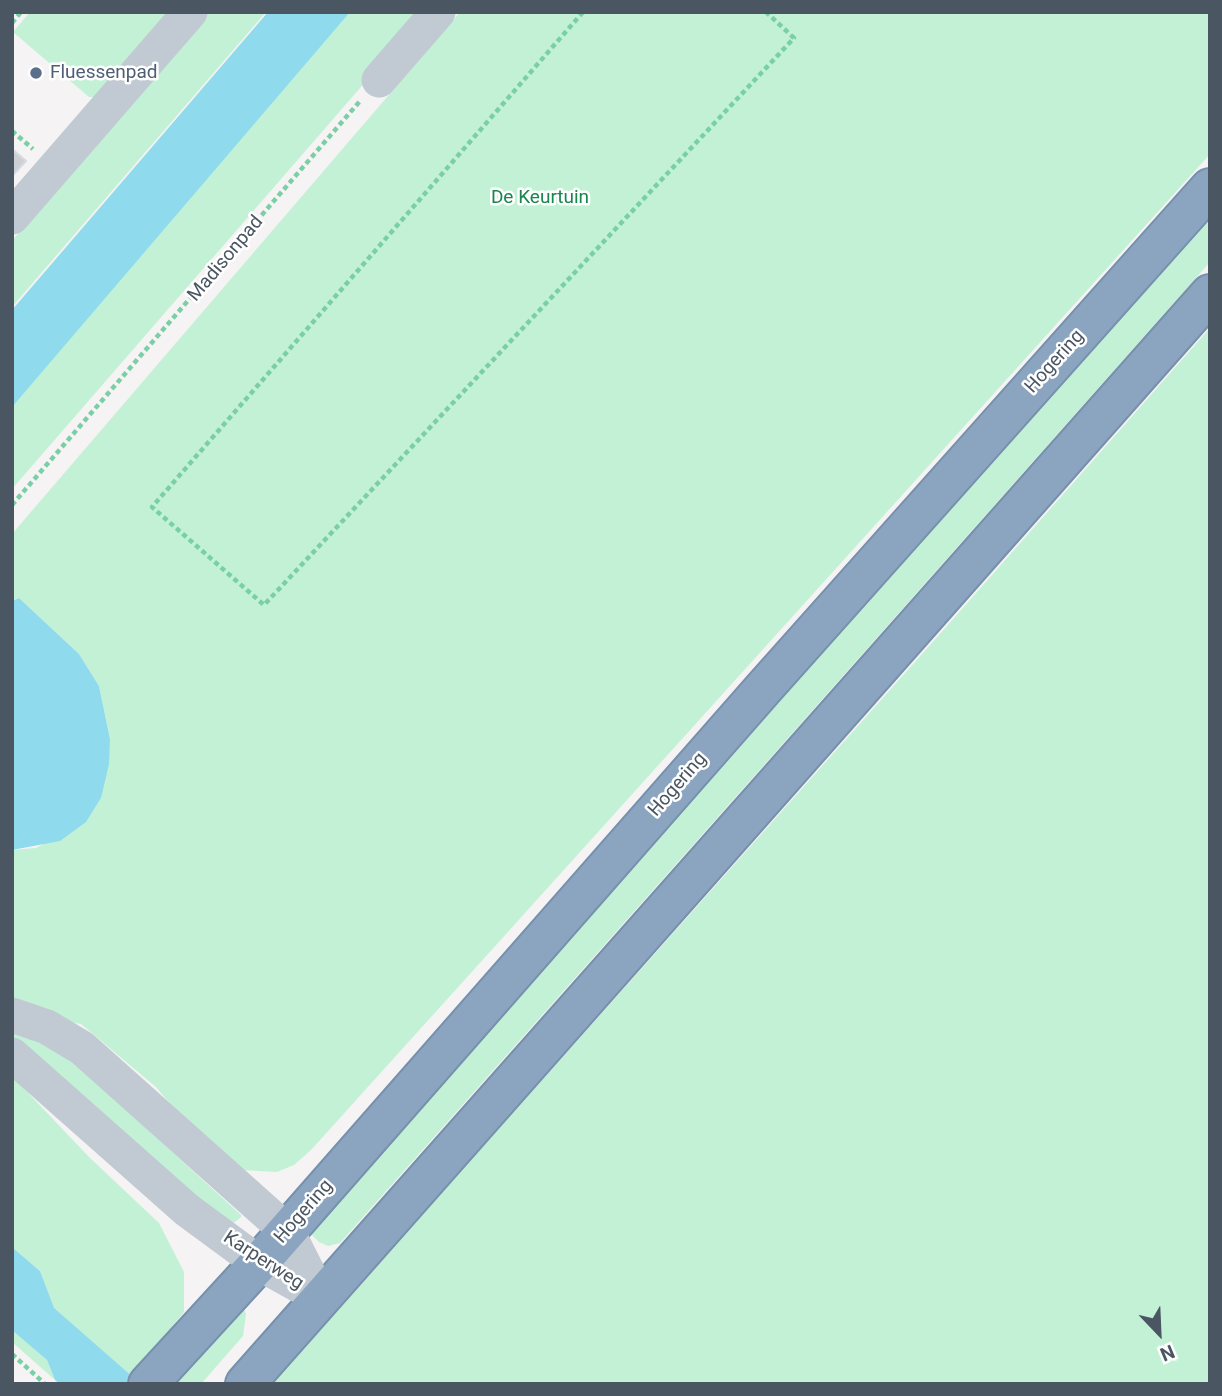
<!DOCTYPE html>
<style>
body{margin:0}
#map{position:relative;width:1222px;height:1396px;overflow:hidden;background:#f5f3f3;font-family:Roboto,sans-serif}
canvas{display:block}
.frame{position:absolute;inset:0;border:14px solid #4a5661;pointer-events:none}
.north{position:absolute;left:1124px;top:1298px;width:70px;height:70px;-webkit-text-stroke:5px #fff;paint-order:stroke;rotate:157deg;font-size:19px;font-weight:700;line-height:28px;text-align:center;color:#4a5661}
.north::after{content:'';display:block;margin:auto;width:24px;height:32px;background:#4a5661;clip-path:polygon(50% 0,100% 100%,50% 72%,0 100%)}
</style>
<div id="map">
<canvas width="1222" height="1396"></canvas>
<div class="frame"></div>
<div class="north">N</div>
</div>
<script>
const c = document.querySelector('canvas').getContext('2d');
c.lineJoin = 'round';
function fill(path, color) { c.fillStyle = color; c.fill(path, 'evenodd'); }
const toPath = rows => new Path2D(rows.map(r => 'M' + r).join(''));
function stroke(path, color, width, dash) { c.strokeStyle = color; c.lineWidth = width; c.lineCap = dash ? 'butt' : 'round'; c.setLineDash(dash || []); c.stroke(path); }
function write(font, color, halo, rows, align = 'center') {
  c.font = font + ' Roboto,sans-serif'; c.lineWidth = 5; c.setLineDash([]); c.textBaseline = 'middle'; c.strokeStyle = halo; c.fillStyle = color; for (const [text, x, y, turn = 0] of rows) {
    c.save(); c.translate(x, y); c.rotate((+turn || 0) * Math.PI / 180); c.textAlign = isNaN(turn) ? turn : align; if (halo) c.strokeText(text, 0, 0); c.fillText(text, 0, 0); c.restore();
  }
}
const green = toPath([
 [30,12,170,12,95,97,89,97,13,32],
 [199,12,266,12,12,307,12,241,135,90,12,237,12,227],
 [349,12,426,12,12,489,12,404],
 [460,12,1210,12,1210,154,311,1150,294,1165,277,1172,241,1170,199,1138,156,1087,81,1024,58,1020,12,1005,12,850,36,848,86,821,101,798,110,739,99,686,79,654,19,598,12,600,12,534],
 [1210,210,1210,262,340,1243,328,1246,319,1242,311,1234,325,1209],
 [1210,328,1210,1384,271,1384,939,635],
 [12,1026,48,1038,242,1216,229,1227,12,1044],
 [12,1076,89,1157,159,1223,184,1272,184,1312,132,1376,53,1308,40,1271,12,1247],
 [242,1303,246,1314,243,1336,201,1384,171,1384],
 [12,1329,47,1360,55,1380,12,1342]
]);
const water = toPath([
 [268,12,350,12,12,407,12,310],
 [19,598,79,654,99,686,110,739,109,764,101,798,86,822,60,841,12,850,12,601],
 [12,1247,40,1271,54,1308,141,1384,60,1384,55,1380,47,1360,12,1330]
]);
const building = toPath([
 [12,149,26,161,12,176,12,149]
]);
const path = toPath([
 [583,12,152,507,264,605,794,38,766,12],
 [12,23,21,12],
 [12,131,33,149],
 [12,505,360,101],
 [12,1354,45,1384]
]);
const street = toPath([
 [379,80,438,12],
 [12,217,190,12],
 [12,1015,47,1027,82,1048,287,1231,320,1297],
 [12,1055,187,1210,259,1263,320,1297]
]);
const highway = toPath([
 [148,1384,259,1263,763,689,1210,188],
 [245,1384,1210,294]
]);
const markers = [
 [36,73,7,"#5c6f8a"]
];
const serviceNames = [
 ["Fluessenpad",50,73]
];
const parkNames = [
 ["De Keurtuin",540,198]
];
const streetNames = [
 ["Madisonpad",226,259,-50],
 ["Hogering",1055,362,-48],
 ["Hogering",678,785,-49],
 ["Hogering",304,1212,-49],
 ["Karperweg",263,1261,33]
];
fill(green, '#c3f1d5');
fill(water, '#90daee');
fill(building, '#cdcfd5');
stroke(building, '#d7d9de', 2);
stroke(highway, '#7690ad', 42);
stroke(path, '#7ad0a6', 4.5, [5, 3.5]);
stroke(street, '#c1cad2', 35);
stroke(highway, '#8ba5c1', 38);
for (const [x, y, r, color] of markers) { const dot = new Path2D(); dot.arc(x, y, r, 0, 2 * Math.PI); c.fillStyle = color; c.fill(dot); stroke(dot, '#fff', 2.5); }
write('19px', '#4e5e75', '#fff', serviceNames, 'left');
write('19px', '#17864f', '#fff', parkNames);
write('19px', '#4a5661', '#fff', streetNames);
</script>
